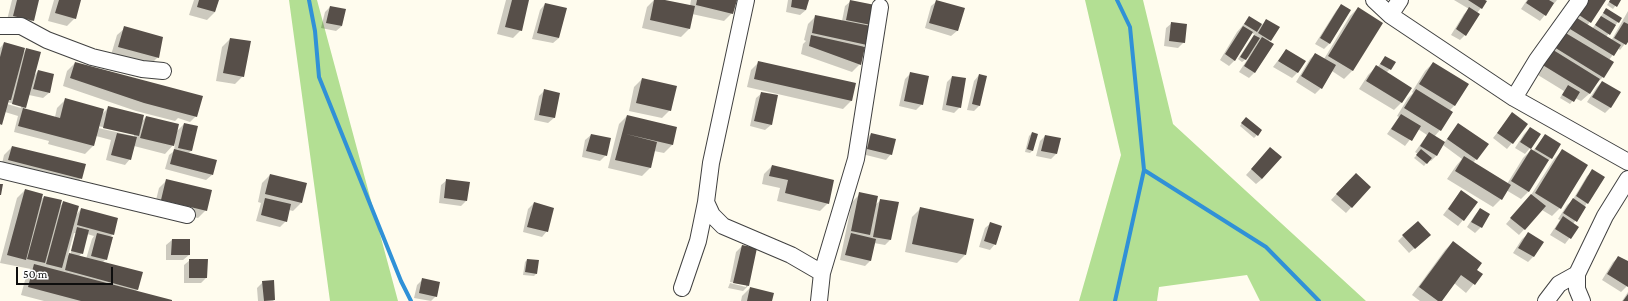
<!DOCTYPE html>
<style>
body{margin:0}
#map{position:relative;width:1628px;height:301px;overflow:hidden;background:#fffcee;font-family:"Crimson Pro",serif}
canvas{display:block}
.scale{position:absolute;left:16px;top:267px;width:97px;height:18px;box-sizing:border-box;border:2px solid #0e0e0e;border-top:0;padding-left:5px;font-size:12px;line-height:14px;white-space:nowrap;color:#0e0e0e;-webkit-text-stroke:3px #fff;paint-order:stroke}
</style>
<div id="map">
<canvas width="1628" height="301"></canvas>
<div class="scale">50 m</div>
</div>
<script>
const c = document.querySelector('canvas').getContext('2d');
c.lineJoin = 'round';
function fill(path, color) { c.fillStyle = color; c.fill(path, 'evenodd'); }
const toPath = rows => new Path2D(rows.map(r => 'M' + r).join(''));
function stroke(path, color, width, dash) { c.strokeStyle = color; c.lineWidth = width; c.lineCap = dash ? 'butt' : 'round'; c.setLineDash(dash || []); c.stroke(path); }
const forest = toPath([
 [289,0,317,0,398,301,330,301],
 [1085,0,1143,0,1173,124,1366,301,1260,301,1247,275,1159,287,1157,301,1079,301,1121,155]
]);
const shadow = toPath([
 [12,0,38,0,33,20,25,28,6,24],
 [54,0,80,0,75,18,67,26,48,21],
 [194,0,218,0,215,12,207,20,189,15],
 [506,0,528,0,521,30,513,38,497,34],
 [654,0,661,0,690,6,691,0,736,0,732,13,724,21,692,14,689,29,681,37,642,28,647,7],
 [788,0,808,0,806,10,800,15,786,12],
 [1454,0,1484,0,1481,8,1477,13,1465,35,1460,40,1451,35,1464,14,1469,9],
 [1527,0,1557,0,1540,21,1521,9],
 [1587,0,1605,0,1587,26,1592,29,1606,9,1618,22,1606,37,1611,41,1628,11,1628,40,1620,50,1618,48,1609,60,1603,77,1595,85,1589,94,1581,101,1575,98,1570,104,1560,98,1564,91,1533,72,1566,34,1575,22,1574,21],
 [1610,0,1620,0,1613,9,1607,5],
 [851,1,874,6,866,44,863,47,860,64,852,72,801,54,803,44,806,41,804,40,808,24,816,16,842,21,845,6],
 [937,1,964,9,957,31,951,36,925,28,931,6],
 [545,4,559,38,553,43,532,39,540,10],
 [1341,5,1350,11,1329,44,1324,49,1315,44,1336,11],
 [330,7,342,26,336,31,321,28,325,12],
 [1358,8,1382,23,1352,71,1344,79,1332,71,1321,88,1315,94,1296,82,1310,59,1315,54,1324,59,1350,16],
 [1249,18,1262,25,1266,21,1270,40,1268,42,1272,45,1254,73,1249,78,1239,72,1249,57,1242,62,1238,59,1257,30,1254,34,1252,33,1235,60,1229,66,1220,60,1237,32],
 [1172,23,1184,42,1178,48,1164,46,1166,28],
 [125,28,158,57,150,65,111,55,117,35],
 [230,39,243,76,235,84,216,81,222,47],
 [4,43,23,53,27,49,34,76,38,71,49,93,43,98,29,95,24,109,55,117,57,108,65,100,101,115,108,108,141,122,146,117,176,132,184,124,197,127,191,151,189,153,212,175,206,180,165,169,169,155,174,151,175,143,165,154,134,146,130,159,125,165,106,160,111,140,96,136,93,146,85,154,48,144,49,141,14,132,18,116,5,112,0,126,0,48],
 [7,102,21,106,21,108,7,104],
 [98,126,134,134,134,136,98,128],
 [1286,50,1304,61,1297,73,1292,78,1273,67],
 [1385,57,1390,69,1386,73,1402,102,1394,110,1359,89,1368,75,1376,67,1377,68],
 [759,62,854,84,851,101,843,109,747,87,751,70],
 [75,63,196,116,190,122,178,118,175,121,136,111,63,86,67,71],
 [1433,63,1468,84,1454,106,1449,111,1440,130,1434,137,1444,143,1458,124,1488,144,1473,163,1507,184,1523,158,1531,150,1533,151,1545,135,1551,158,1546,163,1529,191,1521,199,1506,190,1501,199,1493,207,1447,179,1456,166,1462,159,1443,145,1436,156,1431,161,1429,160,1424,166,1414,158,1418,154,1415,152,1427,135,1418,129,1405,146,1387,134,1399,117,1397,116,1408,98,1413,93,1412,92,1425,71],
 [911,73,922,104,916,110,899,106,905,79],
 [979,75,986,77,979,106,974,111,967,110,974,81],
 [952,77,960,107,954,113,942,110,947,82],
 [642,79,670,110,662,118,629,111,634,87],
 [1602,82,1619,92,1610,108,1605,113,1587,102,1597,87],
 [545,90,559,94,554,118,548,123,534,120,539,96],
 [762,93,771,125,765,130,750,126,756,98],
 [1512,114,1512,143,1507,149,1493,138],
 [627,116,676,128,672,145,664,153,654,151,650,168,642,176,608,168,619,124],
 [1243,121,1261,131,1254,138,1240,126],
 [1530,128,1530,148,1525,154,1515,148,1524,134],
 [1032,133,1032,151,1030,153,1025,152,1029,136],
 [871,134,891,154,886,160,862,154,865,140],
 [591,135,606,155,600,161,582,157,585,140],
 [1045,136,1060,139,1056,154,1051,159,1036,156,1040,141],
 [12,147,81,178,73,186,1,168,4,155],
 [1562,151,1560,208,1552,216,1542,210,1519,235,1506,224,1531,195,1554,159],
 [1265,154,1262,179,1256,184,1246,175],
 [772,166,828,203,820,211,777,201,780,188,762,184,764,174],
 [1593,171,1587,203,1573,224,1578,227,1565,244,1550,235,1560,220,1558,219,1567,205,1572,201,1587,176],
 [270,175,301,203,293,211,289,210,286,221,280,227,256,221,261,203,258,202,262,183],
 [1350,179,1370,187,1346,213,1331,200],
 [167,180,206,210,198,218,154,208,159,188],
 [447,180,466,201,461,206,439,203,441,185],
 [25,190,40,200,44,197,59,207,63,203,76,215,81,209,113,234,110,237,106,259,102,263,138,289,135,292,170,301,44,301,21,295,27,273,31,269,0,263,17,198],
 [74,233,76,233,70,256,68,255],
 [87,234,94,236,92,239,86,259,78,257,82,253],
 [1461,191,1463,220,1458,226,1443,215],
 [860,194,875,205,881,200,890,240,885,245,874,243,870,261,865,266,840,260,852,202],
 [534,203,547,231,542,237,523,232,528,209],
 [920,209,965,255,957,263,905,252,912,217],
 [1480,209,1481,227,1475,233,1467,227,1475,215],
 [991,223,995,244,990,250,979,247,985,228],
 [1528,234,1542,243,1533,257,1528,262,1513,253,1522,239],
 [1403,236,1424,240,1409,253,1398,241],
 [172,240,189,255,183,260,166,260,166,245],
 [1453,242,1475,270,1482,274,1466,293,1454,283,1441,301,1420,301,1412,295,1445,250],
 [742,246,756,249,748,286,743,291,728,288,730,283,746,287,746,285,730,282,736,252],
 [1619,257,1628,263,1628,285,1621,292,1602,280,1613,262],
 [190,260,206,278,201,283,184,283,184,265],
 [527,260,538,261,536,274,534,276,523,275,525,262],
 [423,279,436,296,431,301,414,298,417,285],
 [263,282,274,300,273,301,258,301,257,288],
 [750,288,771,301,741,301,742,296],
 [1628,292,1628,301,1622,301]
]);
const stream = toPath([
 [309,0,315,31,319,77,401,281,411,301],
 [1144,170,1266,247,1319,301],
 [1115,301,1144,170,1130,27,1117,0]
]);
const building = toPath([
 [17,0,39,0,34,21,13,16],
 [59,0,81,0,76,19,55,13],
 [199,0,219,0,215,12,197,7],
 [512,0,529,0,522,31,505,27],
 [654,0,665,0,695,6,690,29,650,20],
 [697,0,737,0,733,14,696,5],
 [792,0,809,0,806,10,791,7],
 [850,0,875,5,871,25,846,20],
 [936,0,965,8,958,31,929,23],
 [1468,0,1485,0,1487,1,1482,9],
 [1528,0,1549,0,1554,3,1546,16,1526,3],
 [1588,0,1606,0,1591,23,1579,15],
 [1610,0,1621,0,1617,7,1609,2],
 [545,3,567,8,559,38,537,33],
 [1341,4,1351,10,1330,44,1320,38],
 [330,6,346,9,342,26,326,23],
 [1358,7,1383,23,1353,71,1328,56],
 [1469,7,1480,14,1466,36,1456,29],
 [1606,8,1622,18,1619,23,1603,13],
 [815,15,871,26,867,45,812,33],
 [1249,16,1262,24,1257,32,1244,24],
 [1601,16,1616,25,1610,35,1595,25],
 [1577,18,1621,45,1614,56,1570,29],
 [1266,19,1280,27,1271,41,1258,33],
 [1171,22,1187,24,1185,43,1169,41],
 [1624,22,1628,24,1628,42,1626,45,1614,38],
 [124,26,163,37,159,58,118,47],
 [1243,26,1253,32,1235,61,1225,54],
 [1564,32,1614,62,1604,78,1554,47],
 [811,35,865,47,861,65,809,46],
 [1254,35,1260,38,1246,60,1240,57],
 [1262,37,1274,44,1255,73,1244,66],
 [230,38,251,41,244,77,223,73],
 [4,42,25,48,11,100,9,100,2,125,0,124,0,57],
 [26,48,41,52,26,108,12,104],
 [1550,48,1600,79,1590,94,1541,64],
 [1286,49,1306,61,1298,73,1278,61],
 [1315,53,1336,65,1322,89,1301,76],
 [1385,56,1396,62,1391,70,1380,64],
 [758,61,856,83,852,101,754,79],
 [75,62,203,96,197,117,144,103,70,78],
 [1433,62,1469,84,1455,106,1419,84],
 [1376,65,1412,88,1402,103,1366,81],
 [38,70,54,74,50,93,33,89],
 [910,72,929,76,923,105,904,101],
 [979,74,987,76,980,106,972,104],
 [952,76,966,78,961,108,946,105],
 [642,78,677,86,671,111,636,103],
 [1602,81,1621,92,1611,108,1592,97],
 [1568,85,1580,92,1574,102,1562,95],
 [544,89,560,93,555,118,539,115],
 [1416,89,1453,112,1441,131,1404,108],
 [761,92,778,95,772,125,754,121],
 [65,98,104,109,94,146,18,126,23,108,60,118],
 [108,106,144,115,139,136,103,128],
 [1512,112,1528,124,1513,144,1497,133],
 [1401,114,1421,126,1412,141,1391,129],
 [627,115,677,127,673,145,626,134,657,142,651,168,615,160],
 [146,116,179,124,174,146,140,138],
 [1246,117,1262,130,1258,136,1241,123],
 [184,123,198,126,192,151,178,148],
 [1458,123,1489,144,1477,160,1447,139],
 [1530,127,1541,134,1531,149,1520,142],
 [1032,132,1038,134,1033,151,1027,149],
 [1429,132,1445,142,1437,156,1420,146],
 [117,133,137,137,131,160,111,155],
 [871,133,896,139,892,155,867,149],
 [591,134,611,138,607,156,586,151],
 [1545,134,1561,144,1552,159,1535,149],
 [1045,135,1061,138,1057,154,1041,151],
 [12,146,86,164,82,179,8,160],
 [1270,147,1282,157,1262,179,1251,169],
 [174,149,217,160,213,175,170,164],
 [1421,149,1432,158,1427,164,1416,155],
 [1531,149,1549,160,1529,192,1511,181],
 [1562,149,1588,165,1561,209,1535,193],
 [1464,156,1511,185,1502,200,1455,171],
 [772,165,834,180,829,204,785,193,788,180,769,176],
 [1592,169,1605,177,1588,204,1576,196],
 [1356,173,1371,187,1352,208,1336,194],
 [270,174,307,183,302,203,265,194],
 [166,179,212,190,207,211,161,200],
 [446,179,470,182,467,201,444,198],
 [0,184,3,184,1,195,0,195],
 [25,189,43,194,26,260,7,255],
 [1461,190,1478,202,1464,221,1448,209],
 [859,192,878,196,870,235,851,231],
 [1531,194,1546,206,1525,230,1510,218],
 [44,196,62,200,45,263,27,259],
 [265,198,291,204,287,222,261,215],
 [1573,198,1586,207,1577,222,1563,213],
 [880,199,899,202,891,240,873,237],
 [63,201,79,206,62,268,46,264],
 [534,202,554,208,548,232,527,227],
 [920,207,974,219,966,255,912,244],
 [81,208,118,218,114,235,77,225],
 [1480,208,1490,214,1482,228,1471,222],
 [1563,216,1579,227,1571,239,1555,229],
 [1418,221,1431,235,1415,249,1402,235],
 [990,222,1002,226,996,245,984,241],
 [77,227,89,230,83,254,71,251],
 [1528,232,1544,242,1534,257,1518,248],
 [97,233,113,237,107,260,91,256],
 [851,233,876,239,871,261,845,255],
 [172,239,190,239,190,255,171,255],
 [1453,241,1482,263,1477,270,1483,274,1475,285,1461,275,1442,301,1438,301,1419,287],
 [742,245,757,248,749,286,733,283],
 [69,253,143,272,138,290,65,270],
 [1618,256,1628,261,1628,287,1607,274],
 [189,259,208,259,207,278,189,278],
 [527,259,539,260,537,274,525,272],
 [34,264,172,300,172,301,81,301,28,287],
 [422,278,440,282,437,297,419,293],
 [274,280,275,300,264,301,262,281],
 [750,287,774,293,772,301,747,301],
 [1628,294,1628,301,1623,301]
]);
const minor = toPath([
 [746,0,711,163,706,202,712,215,723,226,791,255,822,273,819,301],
 [1374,0,1390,15,1514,98,1628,162],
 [1390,15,1400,0],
 [0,26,21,26,47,40,92,57,142,69,163,71],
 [1514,98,1537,60,1580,0],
 [0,170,187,215],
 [822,273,856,159,880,7],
 [682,288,698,241,706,202],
 [1546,301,1559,284,1577,274],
 [1582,301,1577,289,1577,274,1605,216,1628,179]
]);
fill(forest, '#b3df93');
fill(shadow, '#0003');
stroke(stream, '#3091d7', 4);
fill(building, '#574f49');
stroke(minor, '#414141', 18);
stroke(minor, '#fff', 16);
</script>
